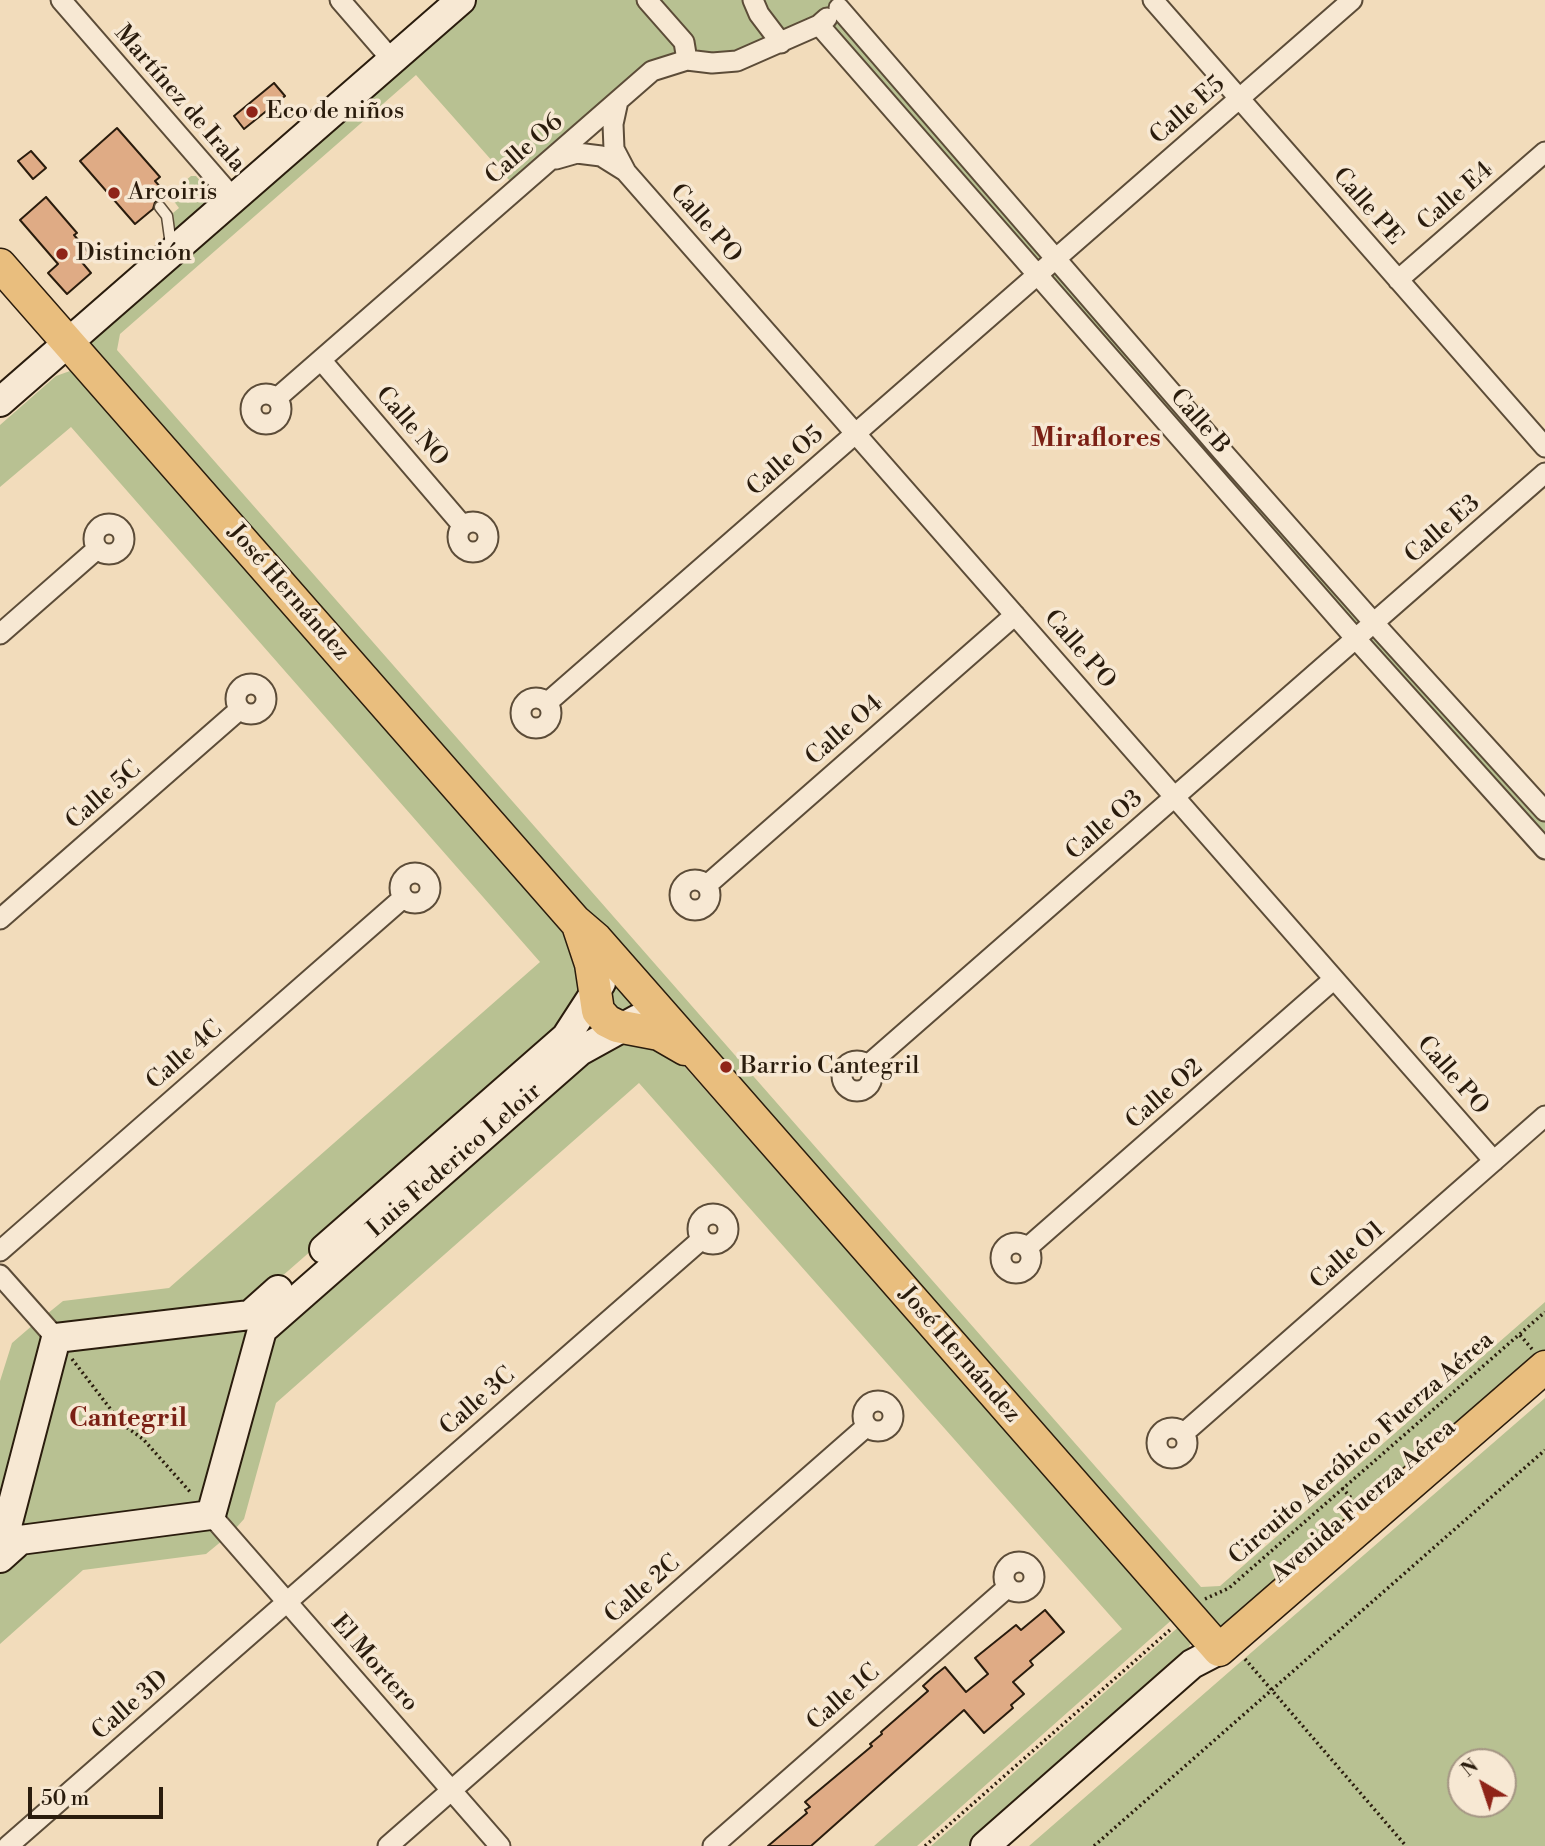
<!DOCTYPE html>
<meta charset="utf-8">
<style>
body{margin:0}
#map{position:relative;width:1545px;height:1846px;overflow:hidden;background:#f2dcbb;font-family:"Libre Bodoni",serif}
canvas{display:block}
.north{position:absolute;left:1447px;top:1748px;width:70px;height:70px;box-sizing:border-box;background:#f7e8d3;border:2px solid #a59684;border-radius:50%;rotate:321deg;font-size:19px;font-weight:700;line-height:28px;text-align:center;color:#2a1c0d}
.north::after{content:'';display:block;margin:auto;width:24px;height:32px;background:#8f2418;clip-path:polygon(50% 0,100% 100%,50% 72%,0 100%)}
.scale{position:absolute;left:28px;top:1787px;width:135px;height:32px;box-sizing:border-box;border:4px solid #2a1c0d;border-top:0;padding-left:9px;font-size:21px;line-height:24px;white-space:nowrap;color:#2a1c0d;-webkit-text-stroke:5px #f7e8d3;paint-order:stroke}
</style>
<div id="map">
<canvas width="1545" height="1846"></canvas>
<div class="north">N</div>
<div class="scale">50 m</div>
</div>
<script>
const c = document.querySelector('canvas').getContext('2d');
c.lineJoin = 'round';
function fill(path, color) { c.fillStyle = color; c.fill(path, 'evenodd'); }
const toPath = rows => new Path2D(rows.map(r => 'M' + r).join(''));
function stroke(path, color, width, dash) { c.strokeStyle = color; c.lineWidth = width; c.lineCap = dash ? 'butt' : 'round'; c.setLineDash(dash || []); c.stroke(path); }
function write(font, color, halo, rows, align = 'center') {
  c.font = font + ' "Libre Bodoni",serif'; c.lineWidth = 7; c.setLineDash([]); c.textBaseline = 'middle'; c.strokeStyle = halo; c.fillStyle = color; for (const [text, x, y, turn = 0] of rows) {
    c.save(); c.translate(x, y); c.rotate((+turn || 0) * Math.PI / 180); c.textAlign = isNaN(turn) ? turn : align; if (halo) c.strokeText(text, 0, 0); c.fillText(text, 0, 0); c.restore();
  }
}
const green = toPath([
 [461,0,844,0,1545,811,1545,849,819,26,765,50,652,71,517,189,416,75,120,334,117,350,1201,1587,1220,1586,1545,1302,1545,1367,1219,1650,700,1059,617,1026,591,964,68,343],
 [191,176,196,176,211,193,211,199,175,230,173,213,179,208,173,200,174,190],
 [70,371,80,374,507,863,573,946,581,993,562,1031,256,1299,239,1308,59,1326,47,1314,63,1301,169,1288,540,962,71,427,0,487,0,425,56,376],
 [631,1044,647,1047,684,1066,1157,1601,1175,1617,917,1846,874,1846,1122,1629,639,1083,276,1403,244,1519,236,1528,222,1511,266,1340,574,1063,613,1045],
 [34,1324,46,1338,0,1523,0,1381,12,1343],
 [239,1325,250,1336,206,1503,25,1532,16,1522,62,1355,71,1348],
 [1545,1398,1545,1846,1029,1846,1245,1658],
 [1503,1762,1503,1804,1461,1804,1461,1762],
 [211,1526,223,1540,206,1554,83,1570,0,1644,0,1567,15,1554],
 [1183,1623,1192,1637,1188,1652,968,1846,931,1846]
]);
const building = toPath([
 [274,83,285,96,244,129,234,116,274,83],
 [117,128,160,177,155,181,168,196,163,200,155,202,153,209,135,224,80,161,117,128],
 [31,151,46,168,33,179,18,161,31,151],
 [46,197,77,233,74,235,89,253,80,260,91,273,67,294,48,273,58,264,20,220,46,197],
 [1045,1610,1064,1632,1030,1661,1033,1665,1013,1682,1024,1694,1011,1705,1013,1708,984,1733,964,1710,811,1846,768,1846,807,1813,805,1810,810,1807,805,1802,872,1746,870,1744,882,1734,881,1732,928,1691,923,1686,935,1675,945,1667,966,1692,988,1674,975,1658,1016,1625,1021,1630,1045,1610]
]);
const path = toPath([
 [1520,1335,1532,1349],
 [72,1359,122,1424,143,1439,192,1494],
 [1342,1488,1355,1502],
 [1205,1599,1229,1588,1545,1312],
 [1245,1659,1406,1846],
 [925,1846,1171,1629],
 [1094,1846,1545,1450]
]);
const lane = toPath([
 [160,207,167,216,171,245]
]);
const street = toPath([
 [61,0,234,199],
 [340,0,392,60],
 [647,0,684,42,687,60],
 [753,0,759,14,781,43],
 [1153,0,1545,447],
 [839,8,1222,451,1374,623,1545,811],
 [819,25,1356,639,1545,849],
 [618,101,613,124,614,149,626,172,1494,1161],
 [556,159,577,153,601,156,625,171],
 [1398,280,1545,152],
 [321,360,463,526],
 '251 409a15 15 0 1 1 30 0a15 15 0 1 1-30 0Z',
 [277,398,652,71,687,60,712,63,737,61,819,25,827,18],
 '458 537a15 15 0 1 1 30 0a15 15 0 1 1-30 0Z',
 '94 539a15 15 0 1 1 30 0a15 15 0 1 1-30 0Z',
 [0,634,97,549],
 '236 699a15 15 0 1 1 30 0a15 15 0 1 1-30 0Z',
 '521 713a15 15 0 1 1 30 0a15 15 0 1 1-30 0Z',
 [548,702,1352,0],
 '400 888a15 15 0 1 1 30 0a15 15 0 1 1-30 0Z',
 '680 895a15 15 0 1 1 30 0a15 15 0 1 1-30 0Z',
 [707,885,1015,615],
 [0,919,239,710],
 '842 1076a15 15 0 1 1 30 0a15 15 0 1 1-30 0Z',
 [868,1065,1545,473],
 '698 1229a15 15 0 1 1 30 0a15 15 0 1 1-30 0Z',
 '1001 1258a15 15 0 1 1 30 0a15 15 0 1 1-30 0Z',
 [1027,1248,1334,979],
 [0,1251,403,898],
 [0,1275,56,1338],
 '863 1416a15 15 0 1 1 30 0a15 15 0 1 1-30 0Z',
 '1157 1443a15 15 0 1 1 30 0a15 15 0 1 1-30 0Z',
 [1184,1433,1545,1116],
 [211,1515,500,1846],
 '1004 1577a15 15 0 1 1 30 0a15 15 0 1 1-30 0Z',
 [8,1846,702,1239],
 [388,1846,867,1426],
 [713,1846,1008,1587]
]);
const secondary = toPath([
 [0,402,461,0],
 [324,1249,566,1037,601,983],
 [0,1531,7,1526,56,1338,250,1315,278,1290],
 [0,1558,20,1540,211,1515,262,1330,580,1051,638,1019],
 [985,1846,1192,1664,1219,1650]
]);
const primary = toPath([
 [0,265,575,921,596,939,676,1030,1219,1650,1545,1367],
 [579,928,591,964,598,1011,607,1021,617,1026,659,1034,685,1049]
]);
const markers = [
 [252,112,7,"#8f2418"],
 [114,193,7,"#8f2418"],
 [62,254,7,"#8f2418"],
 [726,1067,7,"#8f2418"]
];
const streetNames = [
 ["Martínez de Irala",179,99,49],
 ["Calle E5",1188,111,-41],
 ["Calle O6",525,150,-41],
 ["Calle E4",1456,197,-41],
 ["Calle PE",1367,207,49],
 ["Calle PO",705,224,49],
 ["Calle B",1199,422,49],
 ["Calle NO",411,427,49],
 ["Calle O5",786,462,-41],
 ["Calle E3",1443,530,-41],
 ["José Hernández",288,593,49],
 ["Calle PO",1079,650,49],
 ["Calle O4",845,731,-41],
 ["Calle 5C",104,796,-41],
 ["Calle O3",1105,826,-41],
 ["Calle 4C",185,1056,-41],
 ["Calle PO",1452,1076,49],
 ["Calle O2",1165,1095,-41],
 ["Luis Federico Leloir",455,1161,-41],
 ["Calle O1",1348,1256,-41],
 ["José Hernández",959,1355,49],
 ["Calle 3C",478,1402,-41],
 ["Circuito Aeróbico Fuerza Aérea",1362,1449,-41],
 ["Avenida Fuerza Aérea",1364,1502,-41],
 ["Calle 2C",643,1590,-41],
 ["El Mortero",374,1664,49],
 ["Calle 1C",844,1698,-41],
 ["Calle 3D",131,1706,-41]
];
const poiNames = [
 ["Eco de niños",266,112],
 ["Arcoiris",128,193],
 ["Distinción",76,254],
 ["Barrio Cantegril",740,1067]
];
const neighbourhoodNames = [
 ["Miraflores",1096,440],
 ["Cantegril",128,1420]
];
fill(green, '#b8c192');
fill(building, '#dfab85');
stroke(building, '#2a1c0d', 2);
stroke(lane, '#5c4c38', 13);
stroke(street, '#5c4c38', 23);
stroke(secondary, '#2a1c0d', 32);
stroke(primary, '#2a1c0d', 35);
stroke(path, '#2a1c0d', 3.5, [2, 3.5]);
stroke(lane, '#f7e8d3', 10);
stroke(street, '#f7e8d3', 19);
stroke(secondary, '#f7e8d3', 28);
stroke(primary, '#e9be7e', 32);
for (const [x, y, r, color] of markers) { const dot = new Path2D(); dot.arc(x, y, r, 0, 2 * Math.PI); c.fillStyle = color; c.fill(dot); stroke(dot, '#f7e8d3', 2.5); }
write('24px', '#2a1c0d', '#f7e8d3', streetNames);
write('24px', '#2a1c0d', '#f7e8d3', poiNames, 'left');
write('bold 26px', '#7a1f14', '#f7e8d3', neighbourhoodNames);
</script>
